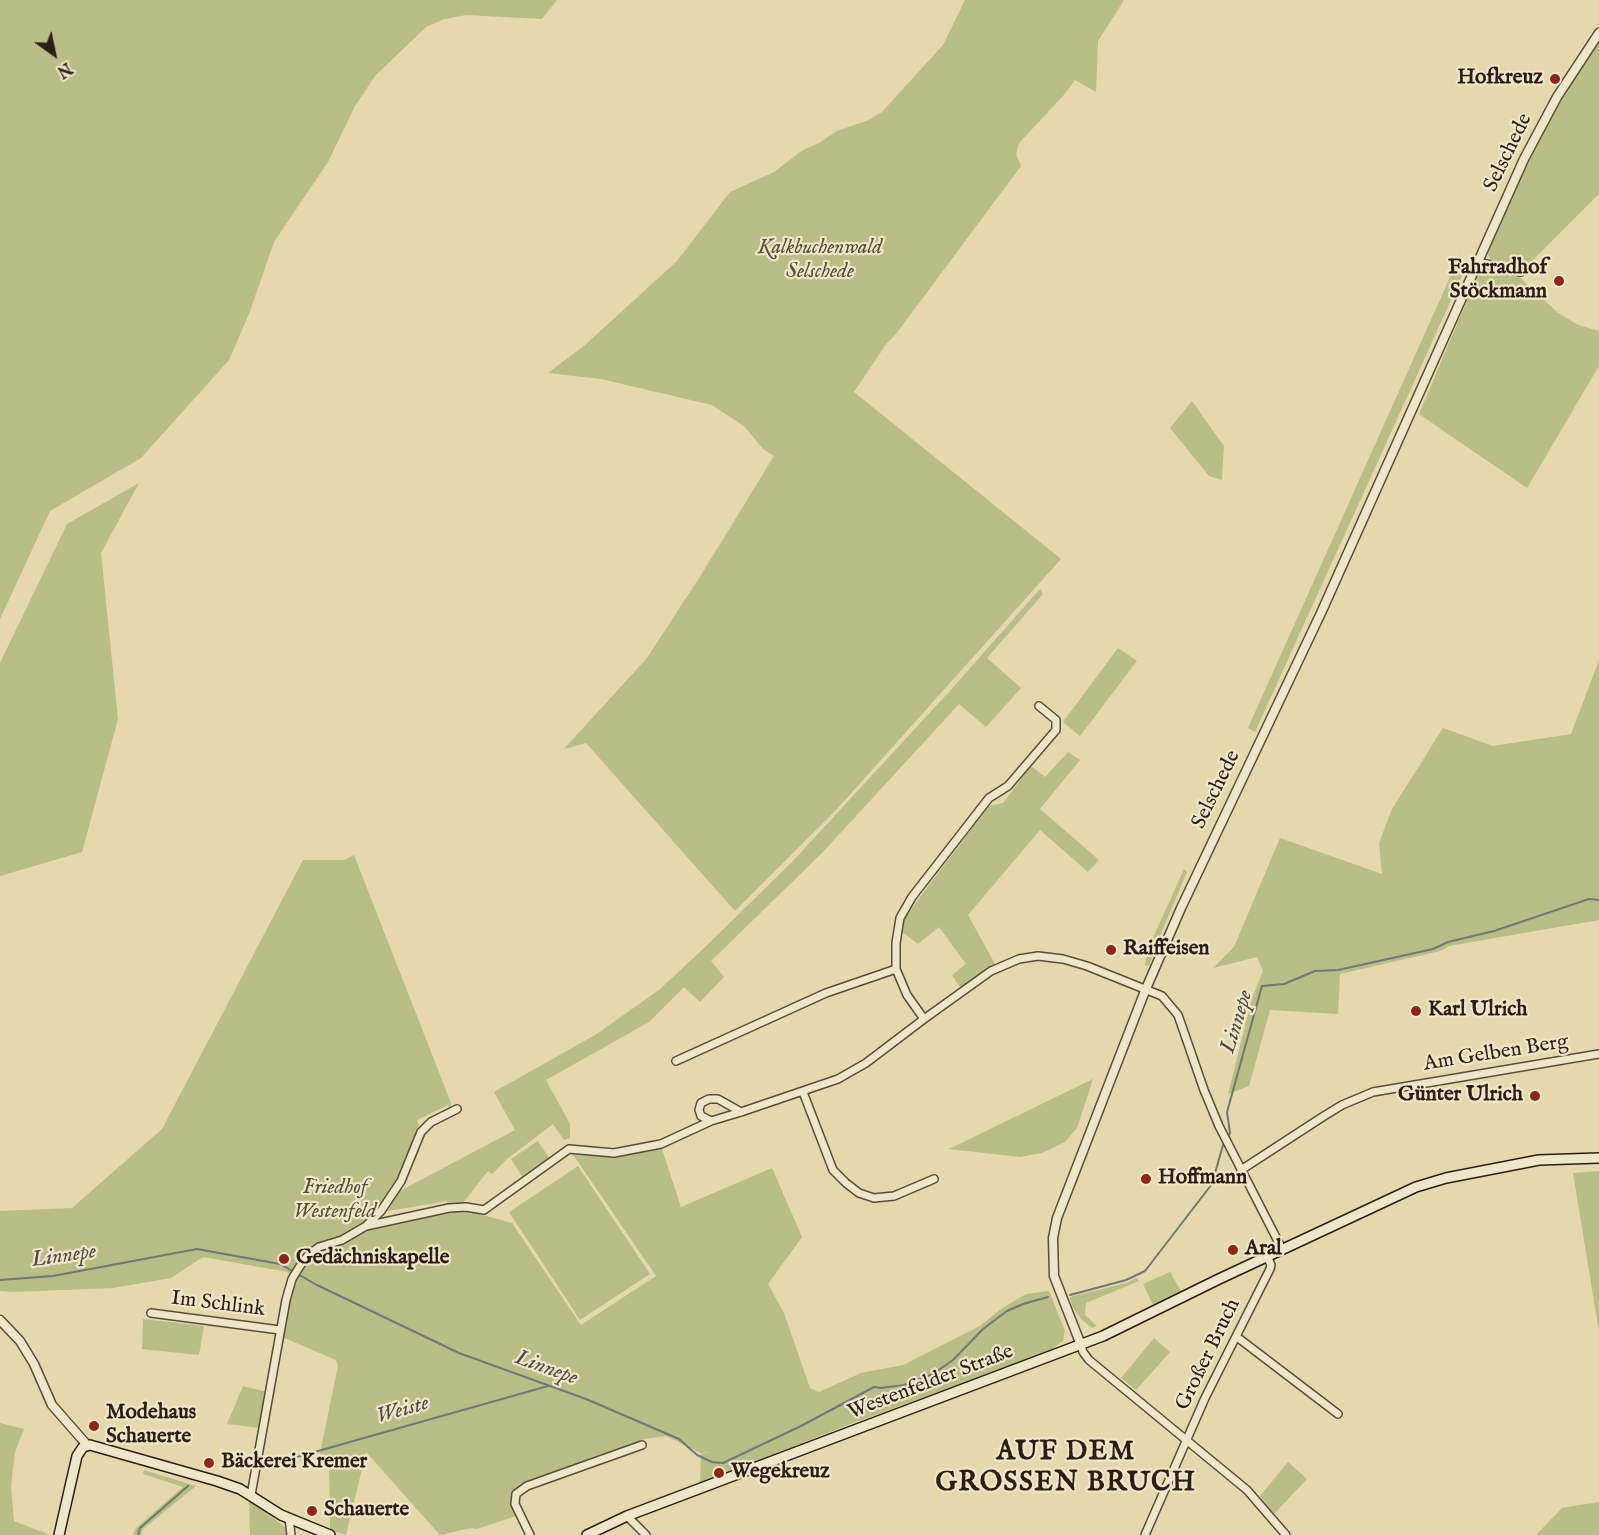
<!DOCTYPE html>
<meta charset="utf-8">
<style>
body{margin:0}
#map{position:relative;width:1599px;height:1535px;overflow:hidden;background:#e4d8ac;font-family:"IM FELL English",serif}
canvas{display:block}
.north{position:absolute;left:24px;top:24px;width:60px;height:60px;-webkit-text-stroke:4px #ede6c9;paint-order:stroke;rotate:147deg;font-size:16px;font-weight:700;line-height:24px;text-align:center;color:#2d1e15}
.north::after{content:'';display:block;margin:auto;width:21px;height:27px;background:#2d1e15;clip-path:polygon(50% 0,100% 100%,50% 72%,0 100%)}
</style>
<div id="map">
<canvas width="1599" height="1535"></canvas>
<div class="north">N</div>
</div>
<script>
const c = document.querySelector('canvas').getContext('2d');
c.lineJoin = 'round';
function fill(path, color) { c.fillStyle = color; c.fill(path, 'evenodd'); }
const toPath = rows => new Path2D(rows.map(r => 'M' + r).join(''));
function stroke(path, color, width, dash) { c.strokeStyle = color; c.lineWidth = width; c.lineCap = dash ? 'butt' : 'round'; c.setLineDash(dash || []); c.stroke(path); }
function write(font, color, halo, rows, align = 'center') {
  c.font = font + ' "IM FELL English",serif'; c.lineWidth = 4.5; c.setLineDash([]); c.textBaseline = 'middle'; c.strokeStyle = halo; c.fillStyle = color; for (const [text, x, y, turn = 0] of rows) {
    c.save(); c.translate(x, y); c.rotate((+turn || 0) * Math.PI / 180); c.textAlign = isNaN(turn) ? turn : align; if (halo) c.strokeText(text, 0, 0); c.fillText(text, 0, 0); c.restore();
  }
}
const green = toPath([
 [0,0,557,0,542,19,466,15,445,19,426,27,375,76,355,106,328,162,274,242,249,314,229,360,141,458,50,511,0,619],
 [965,0,1124,0,1098,41,1096,92,1075,80,1063,96,1019,143,1016,154,1021,166,896,334,887,343,854,392,1061,559,837,809,735,911,586,743,564,749,647,658,701,575,774,456,763,449,744,426,712,405,601,379,548,373,585,345,677,261,730,192,774,172,803,150,819,143,837,131,869,120,882,112,943,45],
 [1599,41,1599,194,1524,269,1496,263,1491,261,1486,250,1550,118,1573,79],
 [1460,255,1467,265,1255,732,1248,728],
 [1480,270,1516,274,1557,312,1578,325,1599,331,1599,366,1527,488,1419,414],
 [1192,401,1224,446,1222,480,1209,476,1170,428],
 [139,483,101,553,118,719,82,852,0,876,0,663,67,524],
 [1040,589,1043,594,987,658,1021,688,986,727,959,704,822,853,711,961,724,977,700,1002,684,987,649,1022,546,1080,570,1124,570,1138,564,1140,553,1124,507,1159,492,1174,488,1171,462,1204,448,1207,447,1201,388,1211,398,1192,515,1130,494,1092,595,1035,659,990,701,951,792,862,948,693],
 [1118,648,1137,661,1080,736,1063,722],
 [1599,660,1599,920,1449,946,1440,951,1340,974,1338,1014,1270,1010,1249,1086,1228,1094,1252,998,1263,971,1257,957,1213,968,1234,947,1280,838,1382,874,1379,843,1392,809,1443,728,1493,746,1571,734],
 [1068,752,1080,760,1040,809,1099,860,1088,872,1040,830,968,915,995,964,960,987,952,975,966,964,939,927,918,944,902,932,905,917,989,806,1003,803,1031,766,1045,777],
 [354,855,451,1103,450,1110,448,1105,417,1120,419,1125,404,1171,382,1207,355,1231,307,1253,302,1257,291,1277,288,1272,203,1257,171,1278,113,1288,13,1292,0,1291,0,1211,72,1208,162,1129,303,860,344,860],
 [1184,869,1187,872,1156,945,1149,966,1145,965,1148,949],
 [1093,1079,1077,1128,1065,1142,1042,1153,1020,1157,949,1149],
 [538,1141,549,1158,522,1176,511,1159],
 [661,1146,681,1207,772,1168,802,1237,768,1284,784,1313,810,1388,819,1392,861,1373,903,1365,980,1326,1001,1309,1026,1294,1049,1291,1065,1331,1063,1341,1048,1352,845,1426,700,1484,701,1454,709,1452,701,1453,666,1436,644,1439,521,1485,512,1493,510,1502,516,1516,477,1529,471,1528,440,1535,366,1452,346,1535,330,1530,329,1456,319,1458,338,1366,336,1360,282,1337,295,1280,310,1257,320,1251,349,1240,363,1231,464,1210,512,1223,581,1325,656,1276,572,1153,577,1151,594,1153],
 [578,1166,650,1274,580,1320,509,1212],
 [1599,1171,1599,1332,1573,1173],
 [1170,1272,1181,1291,1153,1305,1143,1284],
 [1136,1278,1139,1281,1086,1303,1085,1315,1097,1326,1092,1328,1081,1319,1072,1306,1070,1297,1127,1283],
 [143,1319,204,1326,199,1355,142,1349],
 [1154,1338,1170,1352,1136,1390,1121,1378],
 [243,1386,267,1392,261,1428,227,1424],
 [0,1423,24,1429,15,1452,11,1486,14,1521,50,1535,0,1535],
 [1288,1462,1307,1479,1274,1514,1260,1496],
 [144,1470,196,1486,143,1529,141,1535,133,1535,135,1529,183,1487,143,1474],
 [249,1500,285,1527,287,1535,250,1535],
 [1599,1502,1599,1535,1536,1535,1562,1508]
]);
const stream = toPath([
 [0,1280,53,1276,197,1249,280,1264,317,1285,459,1353,586,1399,679,1439,697,1455,712,1462,723,1463,801,1426,874,1387,881,1388,904,1385,933,1374,953,1360,983,1329,1007,1311,1023,1304,1048,1297],
 [1070,1295,1126,1280,1145,1271,1212,1184,1223,1145,1230,1133,1227,1112,1262,986,1284,984,1315,971,1338,970,1433,949,1448,942,1494,931,1589,899,1599,900],
 [265,1466,548,1386],
 [138,1535,140,1528,188,1486]
]);
const minor = toPath([
 [1477,262,1521,272],
 [924,1019,907,995,896,969,896,943,900,918,912,897,989,798,1008,786,1056,730,1056,720,1039,706],
 [676,1061,826,993,896,969],
 [803,1092,833,1170,846,1183,859,1193,874,1198,894,1196,934,1179],
 [711,1121,701,1116,699,1110,701,1103,709,1099,718,1099,741,1112],
 [1241,1170,1324,1116,1342,1105,1373,1092,1599,1054],
 [366,1226,449,1208,466,1207,484,1210,569,1149,614,1153,661,1144,711,1121,741,1112,838,1079,866,1063,924,1019,991,971,1019,959,1038,956,1063,959,1087,966,1162,996,1178,1015,1204,1090,1219,1126,1282,1249],
 [151,1313,280,1330],
 [1237,1337,1338,1414],
 [1081,1345,1083,1352,1089,1360,1247,1490,1286,1535],
 [251,1495,286,1300,292,1279,300,1266,309,1254,319,1247,342,1240,366,1226,381,1211,401,1181,421,1132,431,1122,457,1109],
 [627,1516,646,1535],
 [289,1518,291,1535],
 [530,1535,515,1504,516,1494,527,1486,642,1445],
 [1145,1535,1205,1398,1270,1269,1271,1265,1267,1256]
]);
const tertiary = toPath([
 [0,1320,20,1341,34,1364,52,1405,87,1445],
 [1081,1345,1054,1276,1053,1238,1057,1218,1145,991,1181,908,1321,613,1524,159,1557,97,1599,33]
]);
const secondary = toPath([
 [59,1535,77,1456,83,1447,90,1445,217,1481,240,1489,281,1515,330,1535],
 [587,1535,627,1516,1103,1336,1219,1279,1416,1187,1446,1178,1539,1160,1599,1158]
]);
const markers = [
 [1555,79,6,"#8f2418"],
 [1559,281,6,"#8f2418"],
 [1111,950,6,"#8f2418"],
 [1416,1011,6,"#8f2418"],
 [1535,1096,6,"#8f2418"],
 [1146,1179,6,"#8f2418"],
 [1233,1250,6,"#8f2418"],
 [284,1259,6,"#8f2418"],
 [94,1426,6,"#8f2418"],
 [209,1463,6,"#8f2418"],
 [719,1473,6,"#8f2418"],
 [312,1511,6,"#8f2418"]
];
const poiNames = [
 ["Hofkreuz",1543,79,"right"],
 ["Fahrradhof",1547,269,"right"],
 ["Stöckmann",1547,293,"right"],
 ["Raiffeisen",1123,950],
 ["Karl Ulrich",1428,1011],
 ["Günter Ulrich",1523,1096,"right"],
 ["Hoffmann",1158,1179],
 ["Aral",1245,1250],
 ["Gedächniskapelle",296,1259],
 ["Modehaus",106,1414],
 ["Schauerte",106,1438],
 ["Bäckerei Kremer",221,1463],
 ["Wegekreuz",731,1473],
 ["Schauerte",324,1511]
];
const streetNames = [
 ["Selschede",1509,153,-64],
 ["Selschede",1217,790,-64],
 ["Am Gelben Berg",1496,1054,-9],
 ["Im Schlink",218,1305,7],
 ["Großer Bruch",1209,1355,-64],
 ["Westenfelder Straße",931,1383,-21]
];
const parkNames = [
 ["Kalkbuchenwald",820,249],
 ["Selschede",820,273],
 ["Friedhof",335,1189],
 ["Westenfeld",335,1213]
];
const waterNames = [
 ["Linnepe",1238,1022,-73],
 ["Linnepe",64,1257,-8],
 ["Linnepe",546,1369,20],
 ["Weiste",403,1411,-16]
];
const districtNames = [
 ["AUF DEM",1066,1453],
 ["GROSSEN BRUCH",1066,1484]
];
fill(green, '#b9bd86');
stroke(stream, '#707976', 2);
stroke(minor, '#5b4c3b', 10);
stroke(tertiary, '#5b4c3b', 11);
stroke(secondary, '#2d1e15', 12);
stroke(minor, '#ede6c9', 7);
stroke(tertiary, '#ede6c9', 8);
stroke(secondary, '#ede6c9', 9);
for (const [x, y, r, color] of markers) { const dot = new Path2D(); dot.arc(x, y, r, 0, 2 * Math.PI); c.fillStyle = color; c.fill(dot); stroke(dot, '#ede6c9', 2); }
write('bold 21px', '#2d1e15', '#ede6c9', poiNames, 'left');
write('21px', '#2d1e15', '#ede6c9', streetNames);
write('italic 21px', '#574e37', '#ede6c9', parkNames);
write('italic 22px', '#4e4c45', '#ede6c9', waterNames);
c.letterSpacing = '1.5px';
write('bold 27px', '#2d1e15', '#ede6c9', districtNames);
c.letterSpacing = '0px';
</script>
